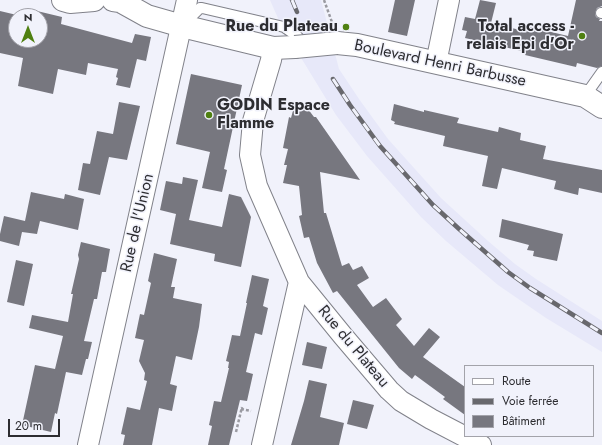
<!DOCTYPE html>
<meta charset="utf-8">
<style>
body{margin:0}
#map{position:relative;width:602px;height:445px;overflow:hidden;background:#f1f2fb;font-family:Jost,sans-serif}
canvas{display:block}
.legend{position:absolute;left:464px;top:365px;width:130px;height:72px;box-sizing:border-box;background:#f1f2fb;border:1px solid #a3a3aa;margin:0;padding:5px 7px;list-style:none;font-size:12px;color:#2d2d31}
.legend li{display:flex;align-items:center;gap:8px;height:20px}
.legend b{width:20px;border:1px solid #a3a3aa}
.north{position:absolute;left:8px;top:8px;width:40px;height:40px;box-sizing:border-box;background:#f1f2fb;border:1px solid #a3a3aa;border-radius:50%;rotate:0deg;font-size:11px;font-weight:700;line-height:16px;text-align:center;color:#2d2d31}
.north::after{content:'';display:block;margin:auto;width:14px;height:18px;background:#4f8011;clip-path:polygon(50% 0,100% 100%,50% 72%,0 100%)}
.scale{position:absolute;left:8px;top:419px;width:52px;height:18px;box-sizing:border-box;border:2px solid #2d2d31;border-top:0;padding-left:5px;font-size:12px;line-height:14px;white-space:nowrap;color:#2d2d31;-webkit-text-stroke:3px #f1f2fb;paint-order:stroke}
</style>
<div id="map">
<canvas width="602" height="445"></canvas>
<ul class="legend">
<li><b style="height:5px;background:#fff"></b>Route</li>
<li><b style="height:5px;background:#68686d"></b>Voie ferrée</li>
<li><b style="height:11px;background:#77777f"></b>Bâtiment</li>
</ul>
<div class="north">N</div>
<div class="scale">20 m</div>
</div>
<script>
const c = document.querySelector('canvas').getContext('2d');
c.lineJoin = 'round';
function fill(path, color) { c.fillStyle = color; c.fill(path, 'evenodd'); }
const toPath = rows => new Path2D(rows.map(r => 'M' + r).join(''));
function stroke(path, color, width, dash) { c.strokeStyle = color; c.lineWidth = width; c.lineCap = dash ? 'butt' : 'round'; c.setLineDash(dash || []); c.stroke(path); }
function write(font, color, halo, rows, align = 'center') {
  c.font = font + ' Jost,sans-serif'; c.lineWidth = 3; c.setLineDash([]); c.textBaseline = 'middle'; c.strokeStyle = halo; c.fillStyle = color; for (const [text, x, y, turn = 0] of rows) {
    c.save(); c.translate(x, y); c.rotate((+turn || 0) * Math.PI / 180); c.textAlign = isNaN(turn) ? turn : align; if (halo) c.strokeText(text, 0, 0); c.fillText(text, 0, 0); c.restore();
  }
}
const built = toPath([
 [270,0,321,0,339,69,359,99,388,139,441,198,488,241,515,264,536,279,602,321,602,352,546,318,498,285,446,241,421,217,367,156,336,115,281,25]
]);
const building = toPath([
 [395,0,415,0,407,36,388,32],
 [480,0,496,3,491,23,520,30,522,25,568,36,576,0,602,0,602,6,597,8,595,13,596,17,600,19,599,21,602,21,602,66,597,68,577,63,576,67,525,55,526,52,465,38,467,31,462,30,465,17,475,19],
 [0,11,21,16,16,16,16,40,40,40,40,16,36,16,37,11,62,17,61,24,132,43,135,34,151,37,146,61,137,59,130,88,116,85,118,78,116,77,118,69,88,63,86,75,58,69,53,94,18,86,23,58,0,53],
 [191,74,242,85,224,169,227,170,222,192,202,188,210,152,176,144],
 [119,102,140,106,127,160,109,157,100,195,78,190,83,163,90,164,97,131,113,134],
 [295,103,305,105,314,117,316,117,360,180,320,172,324,213,326,213,342,266,349,263,353,270,362,266,369,278,357,285,373,307,386,298,402,319,396,325,414,346,429,328,440,337,423,357,465,387,465,415,443,399,445,397,415,375,412,379,399,368,337,291,333,293,317,263,309,237,304,238,299,216,302,215,299,186,283,183,287,165,284,165,288,149,283,148,289,117,291,118],
 [394,104,424,112,424,110,459,118,457,123,498,132,499,127,521,133,520,140,546,146,543,159,602,170,602,193,579,188,578,195,554,189,556,181,502,168,497,189,482,186,488,156,443,146,445,136,394,124,395,122,391,120],
 [183,177,198,180,189,220,222,227,229,194,241,197,251,217,241,267,214,261,215,254,170,244,176,214,160,210,166,181,182,184],
 [31,192,64,199,65,194,84,199,78,230,40,221,37,234,22,232,19,246,0,241,0,234,4,216,25,221],
 [502,219,563,234,557,261,533,256,534,251,527,250,529,245,499,237],
 [81,242,110,249,106,272,102,272,97,299,94,299,84,341,92,342,88,359,86,359,82,375,66,372,57,414,55,413,51,432,22,425,35,365,55,369,63,336,29,328,32,315,68,322,73,294,71,294,79,259,78,255],
 [154,253,177,259,171,287,175,287,173,298,202,304,199,327,192,360,176,356,170,384,177,386,172,411,159,408,152,445,123,445,125,435,121,434,127,407,140,410,147,381,144,380,145,373,139,361,144,340,135,338,140,314,144,315,151,283,148,281],
 [16,260,33,264,24,306,7,302],
 [252,275,269,279,263,306,268,308,262,335,255,333,246,372,253,374,247,401,240,400,229,445,208,445,212,426,209,425,214,401,221,402,229,368,228,368,229,362,226,361,232,335,240,336,247,303,246,303],
 [307,342,327,347,322,369,302,365],
 [309,380,327,384,320,417,344,423,339,445,291,445,304,401],
 [353,400,374,405,367,429,347,424]
]);
const path = toPath([
 [324,0,333,25],
 [241,409,251,411],
 [236,432,242,407]
]);
const lane = toPath([
 [601,13,602,13],
 [184,24,200,8,202,8,284,27,297,36,306,46],
 [585,96,602,72]
]);
const street = toPath([
 [273,48,271,60,253,121,250,155,257,186,299,282,343,336,389,390,401,401,431,419,481,445],
 [436,63,449,0],
 [88,445,187,0],
 [262,445,299,282]
]);
const secondary = toPath([
 [63,0,70,2,94,0],
 [113,0,120,1,147,16,182,26,273,48,295,47],
 [337,43,357,45,585,96,602,107]
]);
const rail = toPath([
 [292,0,297,12],
 [333,79,350,105,380,146,433,205,458,228,508,272,530,288,602,333]
]);
const secondaryBridge = toPath([
 [295,47,337,43]
]);
const markers = [
 [346,27,4,"#4f8011"],
 [582,36,4,"#4f8011"],
 [209,115,4,"#4f8011"]
];
const poiNames = [
 ["Rue du Plateau",338,27],
 ["Total access -",574,27],
 ["relais Epi d'Or",574,45],
 ["GODIN Espace",217,106,"left"],
 ["Flamme",217,124,"left"]
];
const streetNames = [
 ["Boulevard Henri Barbusse",440,64,12],
 ["Rue de l'Union",138,223,-77],
 ["Rue du Plateau",353,347,50]
];
fill(built, '#e7e8f9');
fill(building, '#77777f');
stroke(lane, '#81828a', 12);
stroke(street, '#81828a', 22);
stroke(secondary, '#81828a', 24);
stroke(path, '#9a9aa1', 2.5, [3, 2]);
stroke(lane, '#fff', 10);
stroke(street, '#fff', 20);
stroke(secondary, '#fff', 22);
stroke(rail, '#68686d', 4.5);
stroke(rail, '#f1f2fb', 3, [9]);
stroke(secondaryBridge, '#81828a', 24, []);
stroke(secondaryBridge, '#fff', 22);
for (const [x, y, r, color] of markers) { const dot = new Path2D(); dot.arc(x, y, r, 0, 2 * Math.PI); c.fillStyle = color; c.fill(dot); stroke(dot, '#f1f2fb', 1.5); }
write('bold 16px', '#2d2d31', '#f1f2fb', poiNames, 'right');
write('16px', '#2d2d31', '#f1f2fb', streetNames);
</script>
